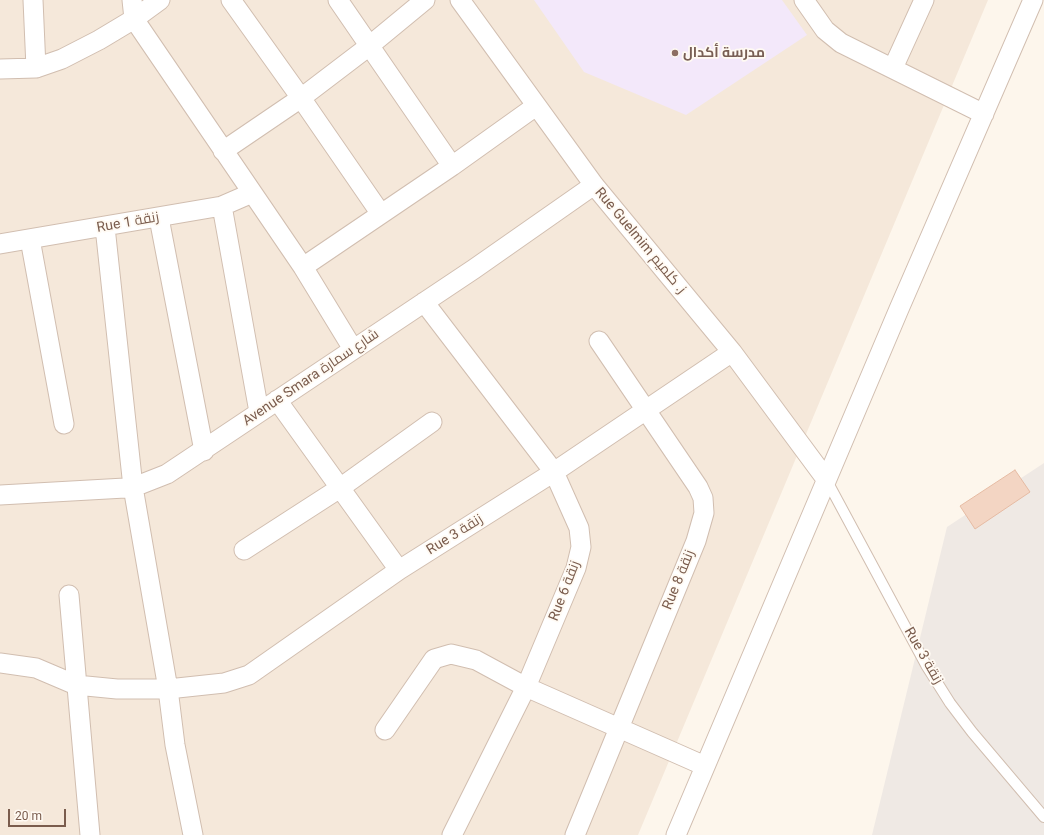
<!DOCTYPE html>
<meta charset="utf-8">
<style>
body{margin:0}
#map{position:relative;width:1044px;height:835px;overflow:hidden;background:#fdf6ec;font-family:Roboto,sans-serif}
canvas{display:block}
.scale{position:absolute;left:8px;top:809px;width:58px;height:18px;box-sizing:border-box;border:2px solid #7a5c4d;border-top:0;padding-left:5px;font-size:12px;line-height:14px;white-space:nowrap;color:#7a5c4d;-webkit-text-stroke:3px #fffaf3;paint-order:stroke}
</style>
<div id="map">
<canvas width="1044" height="835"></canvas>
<div class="scale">20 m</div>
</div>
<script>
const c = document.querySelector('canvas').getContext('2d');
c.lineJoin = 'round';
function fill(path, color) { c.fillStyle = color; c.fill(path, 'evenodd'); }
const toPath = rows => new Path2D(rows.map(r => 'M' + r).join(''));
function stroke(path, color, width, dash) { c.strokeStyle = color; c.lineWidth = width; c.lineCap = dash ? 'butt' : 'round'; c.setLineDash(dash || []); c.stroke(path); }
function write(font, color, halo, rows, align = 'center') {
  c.font = font + ' Roboto,Cairo,sans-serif'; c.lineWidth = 3.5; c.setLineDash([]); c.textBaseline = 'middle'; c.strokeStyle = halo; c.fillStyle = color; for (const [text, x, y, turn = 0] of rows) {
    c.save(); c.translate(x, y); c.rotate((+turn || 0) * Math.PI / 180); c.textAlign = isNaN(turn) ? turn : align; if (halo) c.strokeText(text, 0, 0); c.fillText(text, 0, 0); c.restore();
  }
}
const residential = toPath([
 [0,0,988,0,638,835,0,835]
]);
const industrial = toPath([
 [1044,463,1044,835,872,835,947,527]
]);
const education = toPath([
 [534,0,782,0,807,35,686,115,584,72]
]);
const building = toPath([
 [1015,470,1030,492,975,529,960,506,1015,470]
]);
const lane = toPath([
 [826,479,926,665,950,703,972,732,1044,817]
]);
const street = toPath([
 [33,0,36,68],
 [132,0,134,19,303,267,353,349],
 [231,0,301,98,381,214],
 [338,0,452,166],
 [460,0,594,185,732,352,826,479],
 [804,0,825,30,841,43,984,114],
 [893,68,924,0],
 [0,69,36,68,62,59,99,40,134,19,160,0],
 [223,151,301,98,368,47,425,0],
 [222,206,259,412],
 [159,218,204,451],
 [105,227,133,487,168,689,175,745,193,835],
 [30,239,64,424],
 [0,244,222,206,252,193],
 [303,267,452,166,536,106],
 [424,302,554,472,579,528,581,547,576,568,526,687,452,835],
 [277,400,399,570],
 [0,495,125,488,139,485,167,474,474,269,594,185],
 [244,550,340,488,432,422],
 [69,595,90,835],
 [0,663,36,668,76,685,117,689,168,689,224,683,249,675,399,570,554,472,732,352],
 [385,730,434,659,451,654,476,660,526,687,705,766],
 [575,835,696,541,704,513,703,498,698,487,599,341],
 [676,835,899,309,1033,0]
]);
const markers = [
 [675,53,4,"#8d6e63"]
];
const educationNames = [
 ["مدرسة أكدال",683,53]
];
const streetNames = [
 ["Rue 1 زنقة",128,223,-10],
 ["Rue Guelmim ز. كلميم",640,241,50],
 ["Avenue Smara شارع سمارة",311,378,-34],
 ["Rue 3 زنقة",455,535,-32],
 ["Rue 8 زنقة",679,580,-68],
 ["Rue 6 زنقة",565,591,-69],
 ["Rue 3 زنقة",923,656,60]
];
fill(residential, '#f5e8da');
fill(industrial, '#efe9e4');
fill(education, '#f3e8fa');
fill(building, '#f3d5c3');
stroke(building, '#e6bba3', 1);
stroke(lane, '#d1beb0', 12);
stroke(street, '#d1beb0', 21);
stroke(lane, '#fff', 10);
stroke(street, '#fff', 19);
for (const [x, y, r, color] of markers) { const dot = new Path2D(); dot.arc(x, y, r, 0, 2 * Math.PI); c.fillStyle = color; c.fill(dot); stroke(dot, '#fffaf3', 1.5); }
write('bold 14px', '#785e54', '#fffaf3', educationNames, 'left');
write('14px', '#7a5c4d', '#fffaf3', streetNames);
</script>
